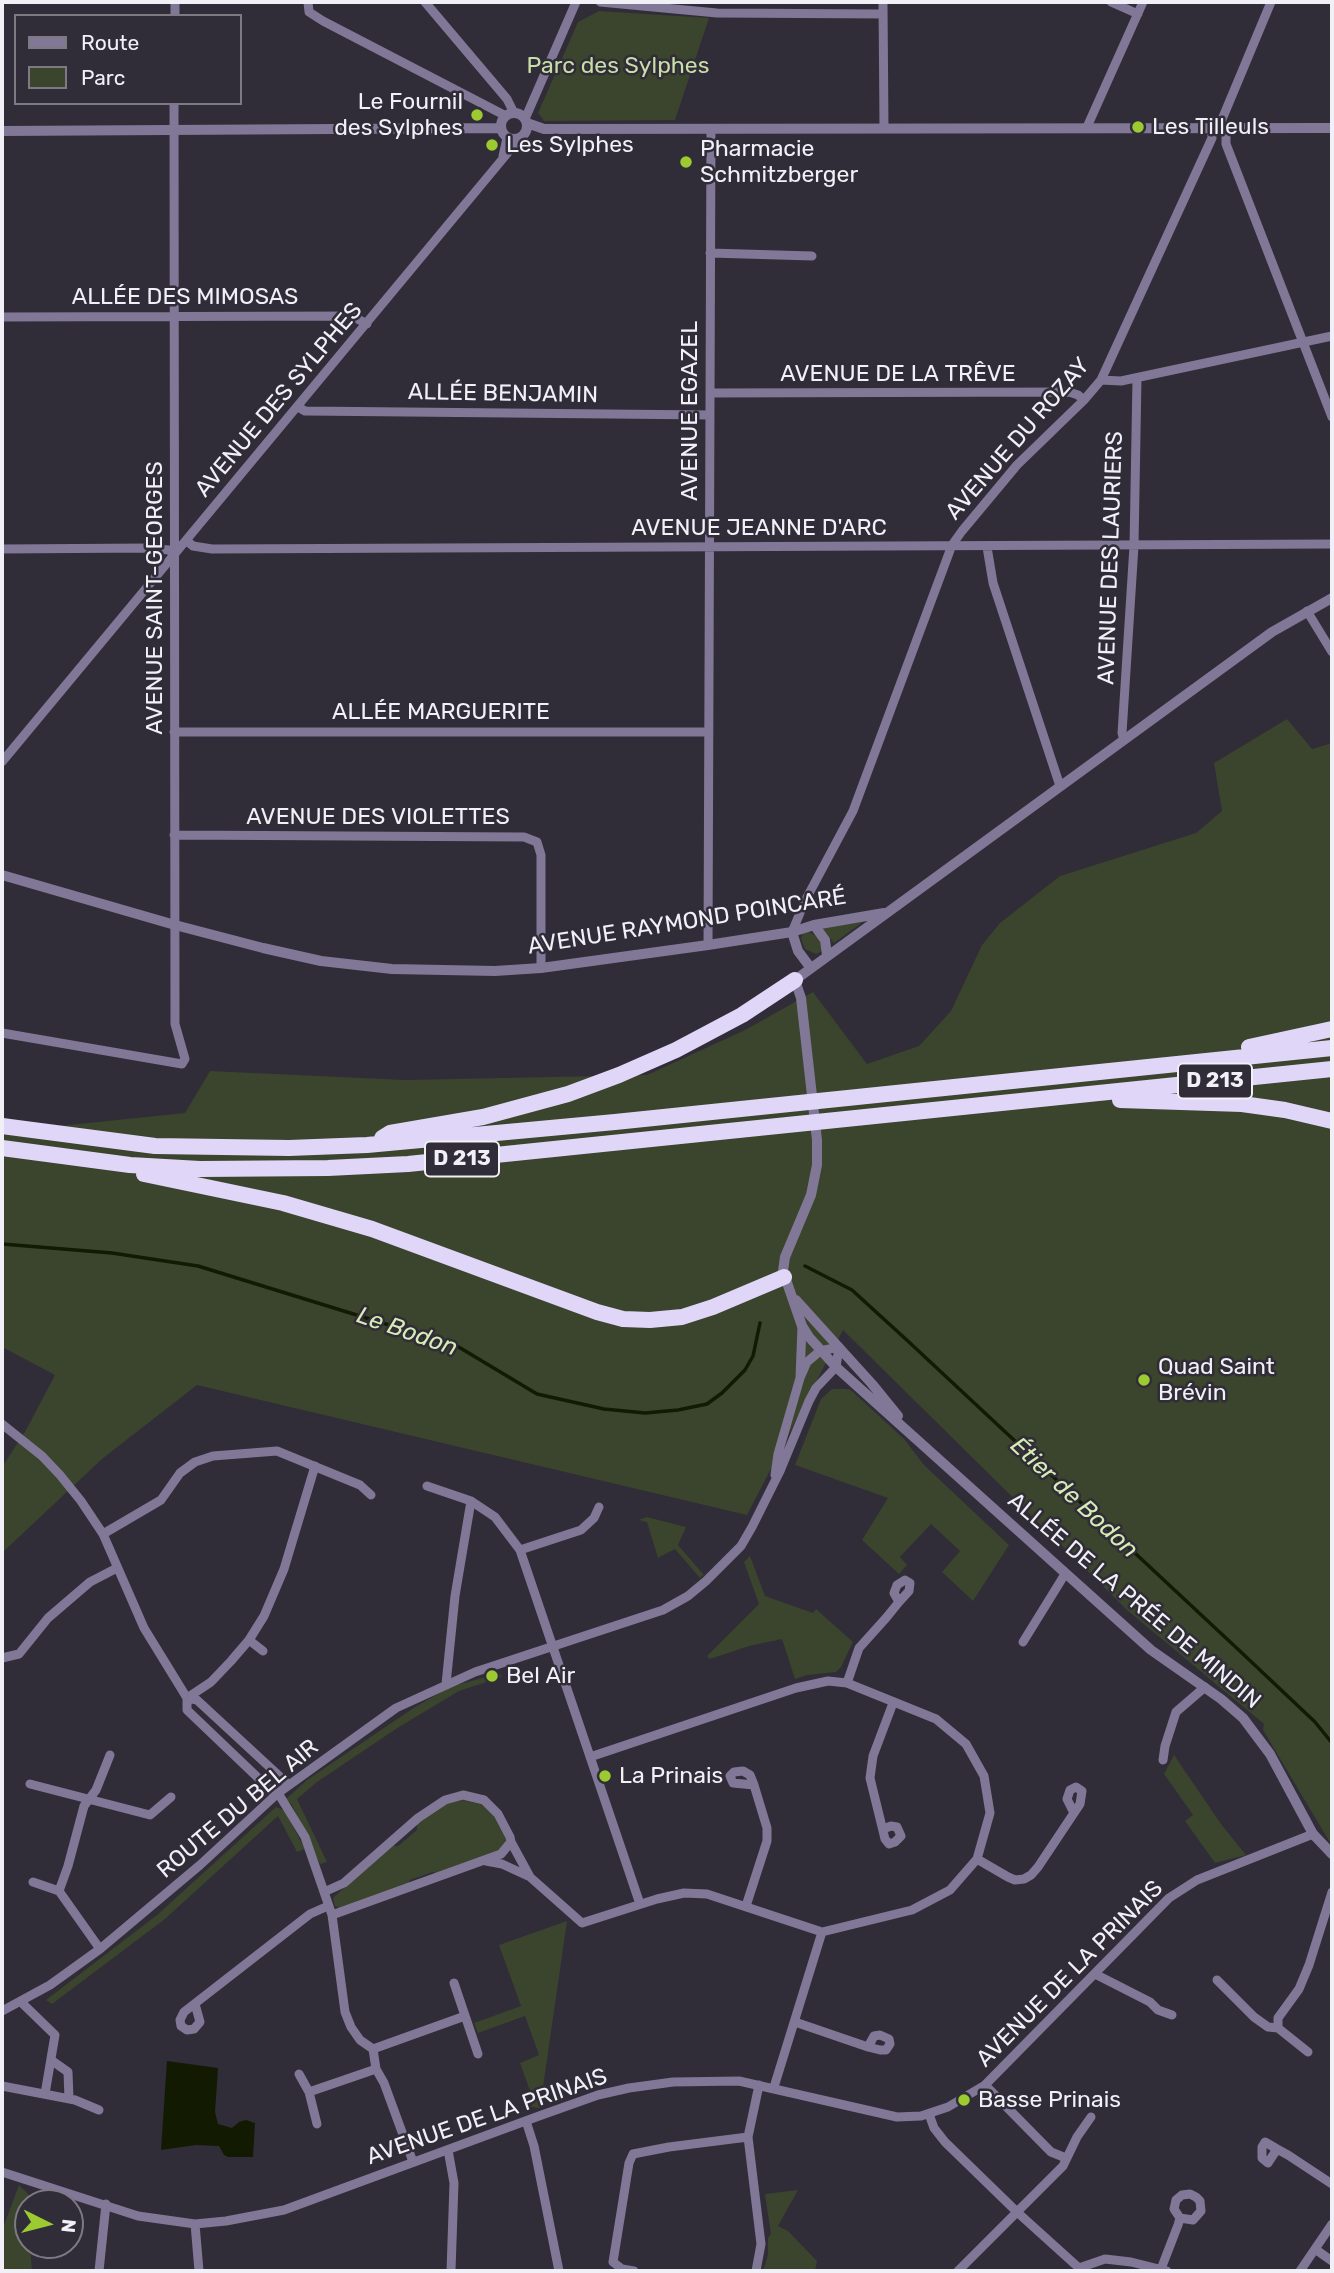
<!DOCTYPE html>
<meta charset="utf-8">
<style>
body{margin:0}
#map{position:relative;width:1334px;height:2273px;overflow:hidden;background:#302c38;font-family:Rubik,sans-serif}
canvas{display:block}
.frame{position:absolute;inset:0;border:4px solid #f2f0f7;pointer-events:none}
.legend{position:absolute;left:14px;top:14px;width:228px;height:91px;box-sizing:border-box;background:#302c38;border:2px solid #7e7a84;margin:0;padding:9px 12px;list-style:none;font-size:21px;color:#f2f0f7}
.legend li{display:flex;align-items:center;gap:14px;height:35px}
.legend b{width:35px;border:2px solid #7e7a84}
.north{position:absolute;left:14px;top:2189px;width:70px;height:70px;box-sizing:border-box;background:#302c38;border:2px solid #7e7a84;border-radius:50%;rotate:96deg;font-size:19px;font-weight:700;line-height:28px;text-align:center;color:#f2f0f7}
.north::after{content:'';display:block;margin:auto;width:24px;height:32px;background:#9cca31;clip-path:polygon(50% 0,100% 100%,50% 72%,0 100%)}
</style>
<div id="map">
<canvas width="1334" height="2273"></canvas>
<div class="frame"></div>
<ul class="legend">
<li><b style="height:9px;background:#817796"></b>Route</li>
<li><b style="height:19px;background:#3b442d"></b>Parc</li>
</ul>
<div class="north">N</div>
</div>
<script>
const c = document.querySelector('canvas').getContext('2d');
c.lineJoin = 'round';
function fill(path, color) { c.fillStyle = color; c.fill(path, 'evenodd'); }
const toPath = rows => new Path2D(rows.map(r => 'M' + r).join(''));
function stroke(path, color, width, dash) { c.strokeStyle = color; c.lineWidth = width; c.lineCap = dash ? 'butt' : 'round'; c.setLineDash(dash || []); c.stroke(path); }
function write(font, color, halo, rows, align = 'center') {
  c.font = font + ' Rubik,sans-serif'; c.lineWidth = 5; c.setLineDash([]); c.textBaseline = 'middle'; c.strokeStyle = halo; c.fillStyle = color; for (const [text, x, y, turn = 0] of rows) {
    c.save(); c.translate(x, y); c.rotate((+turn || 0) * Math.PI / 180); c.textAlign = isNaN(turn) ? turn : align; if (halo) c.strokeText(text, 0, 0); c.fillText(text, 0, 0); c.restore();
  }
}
const green = toPath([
 [599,11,709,18,675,120,544,121,538,113,578,22],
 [1287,719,1312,749,1332,743,1332,1846,1263,1730,1264,1724,1127,1610,843,1330,747,1515,197,1385,102,1459,2,1553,2,1467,26,1430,55,1375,2,1347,2,1117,49,1127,185,1113,210,1071,405,1080,647,1075,745,1030,813,992,867,1064,919,1046,951,1011,982,945,1000,923,1060,876,1196,833,1222,811,1214,763],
 [863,922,834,943,823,929,824,927],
 [803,932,810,932,820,939,822,951,816,954,805,949,801,939],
 [832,1389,849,1389,853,1392,904,1439,924,1465,1009,1545,973,1601,942,1572,960,1551,931,1524,900,1557,907,1565,899,1574,862,1540,888,1498,795,1465,821,1399],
 [647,1517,686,1527,678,1545,704,1575,700,1578,675,1549,658,1558,647,1522,638,1520],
 [750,1556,765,1596,813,1613,816,1609,853,1642,841,1667,836,1672,807,1675,795,1679,782,1639,749,1646,710,1659,707,1656,759,1604,744,1562],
 [500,1673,502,1677,459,1691,399,1727,317,1782,297,1799,327,1862,320,1864,292,1805,286,1799,307,1780,415,1707,450,1687],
 [1174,1755,1221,1824,1246,1855,1215,1863,1185,1821,1193,1815,1164,1774],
 [462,1800,484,1805,500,1822,506,1840,503,1849,438,1874,433,1872,410,1880,408,1885,340,1908,335,1906,333,1898,336,1895,393,1846,398,1846,417,1830,417,1824,440,1805],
 [276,1807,284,1810,305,1849,297,1852,278,1816,165,1919,52,2004,46,2000,157,1915],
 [567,1921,540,2108,531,2107,533,2099,520,2063,539,2055,525,2016,478,2033,474,2023,521,2006,499,1945],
 [19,2185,31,2197,28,2203,28,2245,30,2245,32,2271,2,2271,2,2230],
 [798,2190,778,2226,788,2231,817,2261,815,2271,763,2271,768,2255,768,2238,771,2234,765,2194]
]);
const water = toPath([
 [167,2061,218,2068,215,2112,218,2124,232,2128,239,2122,246,2120,255,2123,253,2157,228,2157,224,2155,219,2146,196,2145,161,2150]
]);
const stream = toPath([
 [2,1244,112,1253,198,1266,457,1346,537,1394,604,1409,645,1413,678,1410,707,1404,722,1393,745,1370,753,1356,760,1323],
 [805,1266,852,1290,910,1343,1242,1653,1315,1722,1332,1743]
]);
const minor = toPath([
 [308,2,309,12,323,21,506,116],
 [425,2,507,99,514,113],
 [600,2,717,13,883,14],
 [883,2,884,128],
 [1111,2,1138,14],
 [175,16,175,2],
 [525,119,576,2],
 [1087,127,1143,2],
 [1218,129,1271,2],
 [1226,129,1226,144,1332,417],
 [503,156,507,138],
 [710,253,812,256],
 [2,317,352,316,367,324],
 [1101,380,1121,381,1332,336],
 [710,393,1069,392,1078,395,1084,400],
 [298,407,305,411,710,415],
 [187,541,193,546,212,549,1332,544],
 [987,547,993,583,1060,786],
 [2,549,147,548,169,550,174,555],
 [1307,611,1332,652],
 [174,732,708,732],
 [1124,740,1122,733,1134,546,1137,378],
 [2,762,520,138],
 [174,835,524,837,537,842,541,855,541,968],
 [792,932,805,901,853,811,952,545,962,531,1017,465,1084,400,1101,380,1212,138,1212,129],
 [708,945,711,129],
 [2,1033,182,1064,185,1059,175,1024,174,103],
 [2,1424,42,1456,60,1475,81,1501,103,1534,144,1628,187,1698,187,1710,276,1795],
 [775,1475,778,1454,800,1378,802,1326],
 [427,1486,471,1501,495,1517,520,1550,640,1904],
 [103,1534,161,1500,180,1473,195,1462,213,1456,277,1451,360,1485,371,1495],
 [520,1550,581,1530,594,1518,599,1507],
 [249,1640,263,1651],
 [1023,1642,1065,1574],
 [2,1658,19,1654,48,1618,90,1582,117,1568],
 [847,1683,859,1648,886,1618,899,1602,909,1591,910,1583,905,1580,897,1585,894,1593,899,1602],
 [446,1684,455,1596,471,1501],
 [187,1698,211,1682,231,1661,249,1640,264,1616,284,1569,315,1466],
 [187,1698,197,1700,289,1785],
 [1163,1760,1165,1746,1176,1712,1205,1687],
 [30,1784,150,1815,171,1797],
 [278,1793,305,1837,332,1915,345,2012,351,2027,360,2040,373,2049,376,2069,384,2083,413,2162],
 [883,1829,891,1826,897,1827,901,1836,895,1842,889,1844,885,1839,870,1778,873,1756,893,1703],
 [511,1842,530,1877,582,1923,657,1899,684,1893,707,1894,822,1932,912,1910,950,1890,977,1859,990,1813,984,1776,966,1744,936,1719,847,1683,828,1681,796,1688,590,1757],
 [977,1859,1008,1877,1015,1880,1024,1879,1031,1875,1038,1867,1080,1804,1082,1791,1076,1787,1070,1790,1067,1799,1074,1813],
 [486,1861,502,1864,528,1876],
 [33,1882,59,1891],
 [324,1892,344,1883,418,1818,445,1800,463,1795,484,1800,498,1814,510,1837,511,1842,501,1854,332,1915],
 [746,1906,767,1841,767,1828,754,1785,750,1775,743,1771,734,1772,730,1776,733,1783,754,1785],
 [100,1949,59,1891,68,1866,84,1806,96,1790,110,1755],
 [1095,1974,1150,2002,1158,2010,1172,2015],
 [1217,1980,1254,2017,1268,2027,1278,2028],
 [454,1983,478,2054],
 [21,2002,55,2035,45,2094],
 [195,2004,200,2022,194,2029,187,2030,181,2026,180,2020,184,2012,310,1914,328,1906],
 [2,2011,50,1985,100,1949,200,1865,278,1793,396,1708,475,1672,663,1610,688,1596,706,1581,741,1546,752,1527,780,1471,809,1401,816,1388,836,1367,839,1347,820,1351,807,1362,800,1378],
 [795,2022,868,2047,880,2050,886,2050,890,2044,889,2039,880,2035,874,2036,868,2047],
 [373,2049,465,2016],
 [1308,2052,1278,2028,1278,2018,1299,1989,1309,1965,1332,1892],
 [51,2060,68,2072,69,2099],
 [299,2074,309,2092,317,2124],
 [985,2085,1051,2152,1066,2158],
 [2,2086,75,2100,99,2110],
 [774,2087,822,1932],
 [309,2092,376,2069],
 [929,2114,934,2128,945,2142,1017,2212,1079,2268,1105,2259,1131,2262,1167,2271],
 [526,2121,534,2146,559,2271],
 [1277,2149,1268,2163,1262,2158,1262,2147,1265,2142,1277,2149,1288,2155,1332,2184],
 [448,2150,454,2183,451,2271],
 [2,2172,138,2216,195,2224,226,2221,284,2210,539,2116,598,2095,629,2088,673,2082,739,2081,897,2117,921,2116,948,2107,985,2085,1169,1898,1197,1880,1313,1834],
 [195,2224,199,2271],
 [1315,2249,1332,2261],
 [1161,2269,1178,2225,1180,2218,1174,2209,1176,2200,1182,2195,1190,2194,1196,2197,1200,2201,1201,2211,1193,2220,1180,2218],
 [99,2271,106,2204],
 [634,2271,622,2269,613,2262,629,2163,633,2154,669,2147,748,2137],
 [756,2271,761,2244,748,2137,759,2085],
 [958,2271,1063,2166,1077,2137,1091,2117],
 [1300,2271,1332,2224]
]);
const tertiary = toPath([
 '501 126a13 13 0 1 1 26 0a13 13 0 1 1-26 0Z',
 [527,123,544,129,1332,128],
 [2,131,501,128],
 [1332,598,1272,632,795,980,801,998,817,1140,817,1165,811,1195,785,1257,783,1271,802,1326,809,1337,836,1367,1151,1650,1221,1699,1243,1718,1270,1754,1313,1834,1332,1854],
 [2,875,175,925,263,948,321,961,392,969,495,971,541,968,708,945,792,932,814,925,884,913],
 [814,925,825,940,827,955],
 [792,932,798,951,810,967],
 [796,1300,872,1384,898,1416]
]);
const trunk = toPath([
 [1249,1047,1332,1029],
 [1120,1100,1242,1104,1285,1110,1332,1121],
 [2,1126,155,1146,289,1148,367,1145,615,1122,1332,1048],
 [382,1138,390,1133,483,1117,568,1094,619,1075,676,1050,742,1015,795,980],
 [2,1148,130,1165,200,1169,328,1168,408,1164,1332,1069],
 [144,1174,283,1203,372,1229,597,1312,623,1319,650,1320,682,1317,713,1307,784,1277]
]);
const markers = [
 [477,115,7,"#9cca31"],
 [1138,127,7,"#9cca31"],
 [492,145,7,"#9cca31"],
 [686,162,7,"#9cca31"],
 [1144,1380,7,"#9cca31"],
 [492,1676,7,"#9cca31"],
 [605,1776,7,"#9cca31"],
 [964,2100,7,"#9cca31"]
];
const shields = [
 [1215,1081,74],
 [462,1159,74]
];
const shieldNames = [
 ["D 213",1215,1081],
 ["D 213",462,1159]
];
const parkNames = [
 ["Parc des Sylphes",618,66]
];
const poiNames = [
 ["Le Fournil",463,102,"right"],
 ["des Sylphes",463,128,"right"],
 ["Les Tilleuls",1152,127],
 ["Les Sylphes",506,145],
 ["Pharmacie",700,149],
 ["Schmitzberger",700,175],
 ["Quad Saint",1158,1367],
 ["Brévin",1158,1393],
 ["Bel Air",506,1676],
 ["La Prinais",619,1776],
 ["Basse Prinais",978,2100]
];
const streetNames = [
 ["ALLÉE DES MIMOSAS",185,297],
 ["AVENUE DE LA TRÊVE",898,374],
 ["ALLÉE BENJAMIN",503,394,1],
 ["AVENUE DES SYLPHES",279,400,-50],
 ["AVENUE EGAZEL",690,411,-90],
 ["AVENUE DU ROZAY",1018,439,-49],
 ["AVENUE JEANNE D'ARC",759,528],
 ["AVENUE DES LAURIERS",1111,558,-88],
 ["AVENUE SAINT-GEORGES",155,598,-90],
 ["ALLÉE MARGUERITE",441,712],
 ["AVENUE DES VIOLETTES",378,817],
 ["AVENUE RAYMOND POINCARÉ",687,922,-9],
 ["ALLÉE DE LA PRÉE DE MINDIN",1134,1601,40],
 ["ROUTE DU BEL AIR",238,1809,-40],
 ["AVENUE DE LA PRINAIS",1070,1974,-45],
 ["AVENUE DE LA PRINAIS",487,2117,-19]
];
const waterNames = [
 ["Le Bodon",407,1332,19],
 ["Étier de Bodon",1074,1498,43]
];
fill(green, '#3b442d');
fill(water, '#121b02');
stroke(stream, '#121b02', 3.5);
stroke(minor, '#817796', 9);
stroke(tertiary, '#817796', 10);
stroke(trunk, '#e0d6f8', 16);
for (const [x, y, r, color] of markers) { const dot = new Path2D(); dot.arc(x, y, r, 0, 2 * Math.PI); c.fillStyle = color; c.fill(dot); stroke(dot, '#302c38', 2.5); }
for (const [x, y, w] of shields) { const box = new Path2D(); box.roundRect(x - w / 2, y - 17.5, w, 35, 5); c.fillStyle = '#302c38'; c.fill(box); stroke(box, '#f2f0f7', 2); }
write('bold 21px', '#f2f0f7', null, shieldNames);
write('23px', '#c8dea7', '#302c38', parkNames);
write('23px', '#f2f0f7', '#302c38', poiNames, 'left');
write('23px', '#f2f0f7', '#302c38', streetNames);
write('italic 24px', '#d6ecb5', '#302c38', waterNames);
</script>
